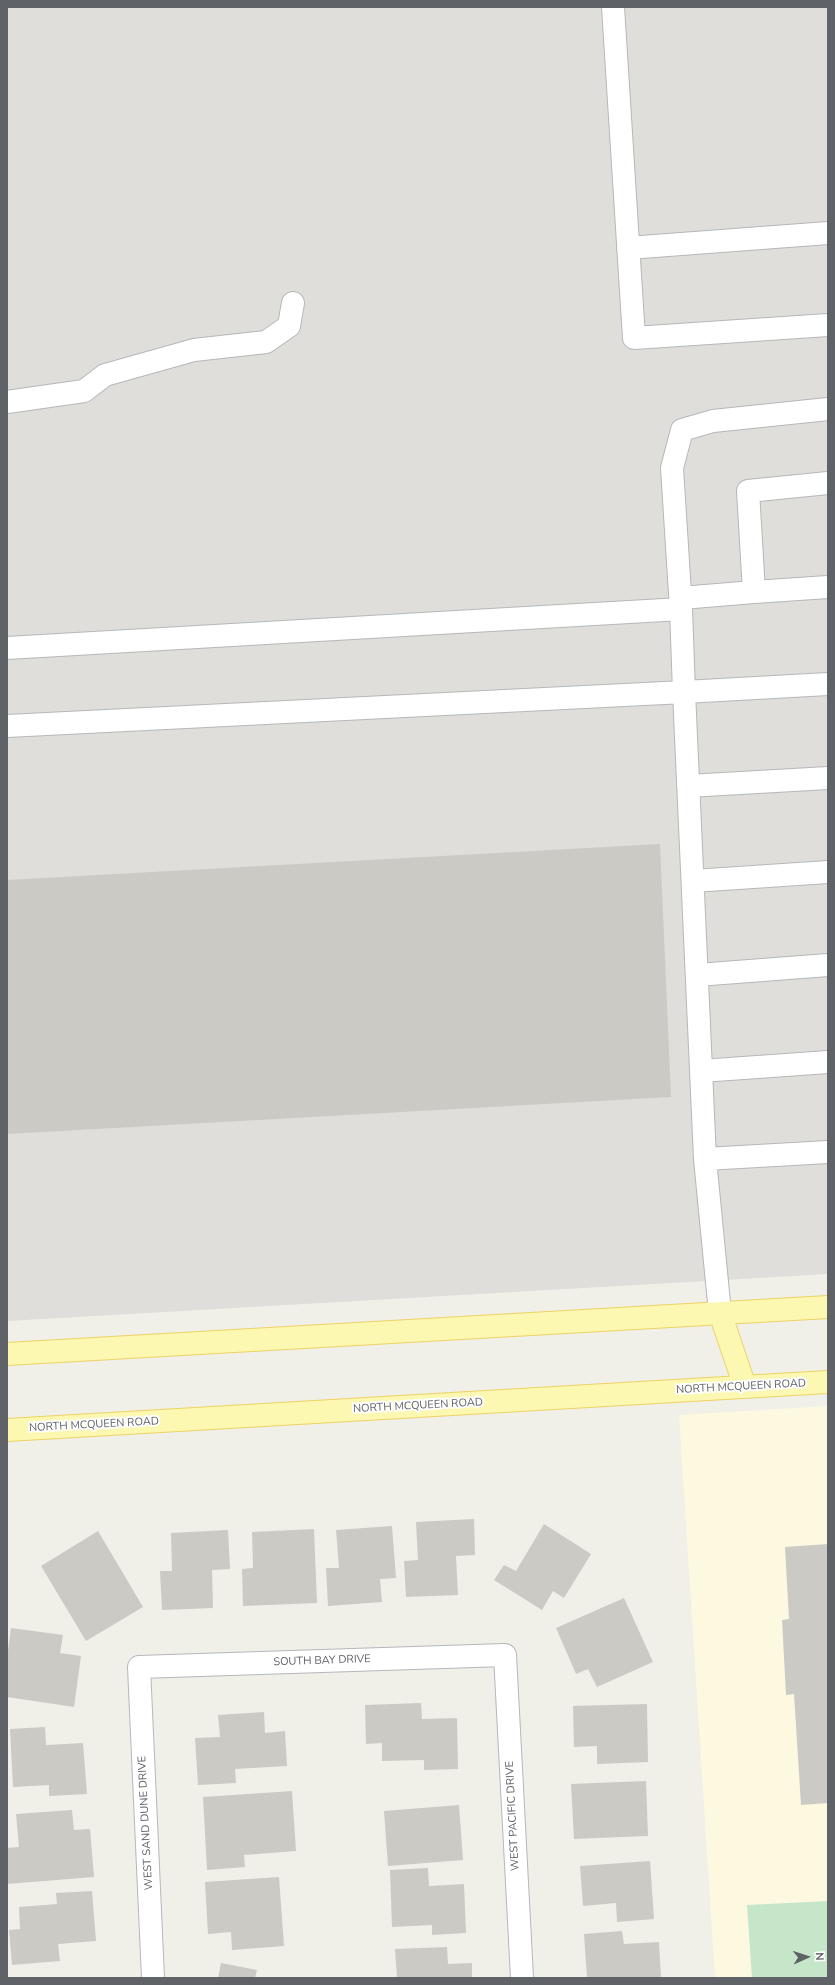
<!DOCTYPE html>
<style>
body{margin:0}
#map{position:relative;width:835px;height:1985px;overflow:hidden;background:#f0efe8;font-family:"Nunito Sans",sans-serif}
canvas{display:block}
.frame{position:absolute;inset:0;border:8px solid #5f6267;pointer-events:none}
.north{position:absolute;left:787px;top:1937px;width:40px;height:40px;-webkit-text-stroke:3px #fff;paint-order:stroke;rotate:87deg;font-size:11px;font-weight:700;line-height:16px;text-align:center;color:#5f6267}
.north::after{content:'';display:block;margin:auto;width:14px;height:18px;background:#5f6267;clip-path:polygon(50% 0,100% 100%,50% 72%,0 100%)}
</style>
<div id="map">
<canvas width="835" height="1985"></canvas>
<div class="frame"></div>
<div class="north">N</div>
</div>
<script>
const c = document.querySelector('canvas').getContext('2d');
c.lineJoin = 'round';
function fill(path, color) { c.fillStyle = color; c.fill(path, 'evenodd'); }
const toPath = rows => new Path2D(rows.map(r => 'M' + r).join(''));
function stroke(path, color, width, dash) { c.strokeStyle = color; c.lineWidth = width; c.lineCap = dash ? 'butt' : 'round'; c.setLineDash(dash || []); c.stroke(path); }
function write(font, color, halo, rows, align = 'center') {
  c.font = font + ' "Nunito Sans",sans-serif'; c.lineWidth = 4; c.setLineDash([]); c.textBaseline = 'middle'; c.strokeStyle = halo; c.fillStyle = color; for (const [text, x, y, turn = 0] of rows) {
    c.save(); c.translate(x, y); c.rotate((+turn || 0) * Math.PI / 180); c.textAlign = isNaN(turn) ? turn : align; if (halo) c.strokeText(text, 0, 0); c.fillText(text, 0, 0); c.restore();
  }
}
const commercial = toPath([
 [828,1406,828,1978,715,1978,679,1415]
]);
const industrial = toPath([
 [7,7,828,7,828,1274,7,1321]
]);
const green = toPath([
 [828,1901,828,1978,752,1978,747,1905]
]);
const building = toPath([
 [660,844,671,1097,7,1134,7,880],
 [474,1519,475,1555,456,1556,458,1595,406,1597,404,1561,418,1560,416,1522],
 [544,1524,591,1554,564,1598,553,1591,542,1610,494,1580,504,1565,516,1571],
 [392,1526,396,1578,380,1579,382,1602,328,1606,326,1568,339,1568,336,1530],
 [314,1529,317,1603,243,1606,242,1569,253,1568,252,1532],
 [228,1530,230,1569,212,1570,213,1608,162,1610,160,1571,172,1571,171,1533],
 [98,1531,143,1607,86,1641,41,1566],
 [828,1544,828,1803,801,1805,794,1694,786,1695,782,1620,789,1619,785,1547],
 [624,1598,653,1662,597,1687,588,1669,576,1674,556,1628],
 [11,1628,63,1635,60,1653,81,1656,74,1707,7,1697,7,1658],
 [421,1703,422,1719,457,1718,458,1769,424,1770,424,1760,382,1761,382,1743,366,1744,365,1705],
 [647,1704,648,1762,597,1764,597,1746,574,1747,573,1706],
 [264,1712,265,1733,285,1731,287,1766,235,1769,236,1783,198,1785,195,1738,220,1737,218,1715],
 [45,1727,46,1745,83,1743,87,1794,49,1796,49,1785,13,1787,10,1729],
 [646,1781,648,1836,574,1839,571,1784],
 [292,1791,296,1851,244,1855,245,1867,207,1870,203,1797],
 [459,1805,463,1860,388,1866,384,1811],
 [72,1810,74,1830,90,1829,94,1877,7,1884,7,1848,19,1847,16,1814],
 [650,1861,654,1919,617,1922,616,1903,583,1906,580,1866],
 [428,1868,429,1886,464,1884,466,1933,432,1935,432,1925,392,1927,390,1870],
 [279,1877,284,1946,232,1950,231,1932,208,1934,205,1882],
 [92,1891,96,1941,58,1944,60,1961,12,1965,9,1930,20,1929,19,1907,57,1904,56,1893],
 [622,1931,624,1944,659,1942,661,1978,587,1978,584,1934],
 [447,1947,448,1964,472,1963,472,1978,397,1978,395,1949],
 [221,1963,257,1970,255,1978,218,1978]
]);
const minor = toPath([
 [613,7,634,338,828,325],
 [628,248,828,233],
 [7,402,84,391,105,375,194,350,266,342,289,326,293,303],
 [828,409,713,421,682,430,672,468,681,609,684,692,828,684],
 [754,592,828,587],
 [681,598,754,592,748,491,828,483],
 [7,648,681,609],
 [7,726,684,692,705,1159,720,1313],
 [688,786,828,778],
 [693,881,828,872],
 [697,975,828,965],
 [701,1071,828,1062],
 [705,1159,828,1152],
 [153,1978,139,1667,505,1655,522,1978]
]);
const major = toPath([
 [720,1313,745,1387],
 [7,1354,828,1307],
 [7,1430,828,1382]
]);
const streetNames = [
 ["NORTH MCQUEEN ROAD",741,1387,-3],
 ["NORTH MCQUEEN ROAD",418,1406,-3],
 ["NORTH MCQUEEN ROAD",94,1425,-3],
 ["SOUTH BAY DRIVE",322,1661,-2],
 ["WEST PACIFIC DRIVE",513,1816,-93],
 ["WEST SAND DUNE DRIVE",146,1823,-93]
];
fill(commercial, '#fdf9e0');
fill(industrial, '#dfdeda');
fill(green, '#c6e6c9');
fill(building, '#cccac4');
stroke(minor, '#b5b7bb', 24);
stroke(major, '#edd364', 24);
stroke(minor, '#fff', 22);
stroke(major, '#fcf7b1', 22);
write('11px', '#5f6267', '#fff', streetNames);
</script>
